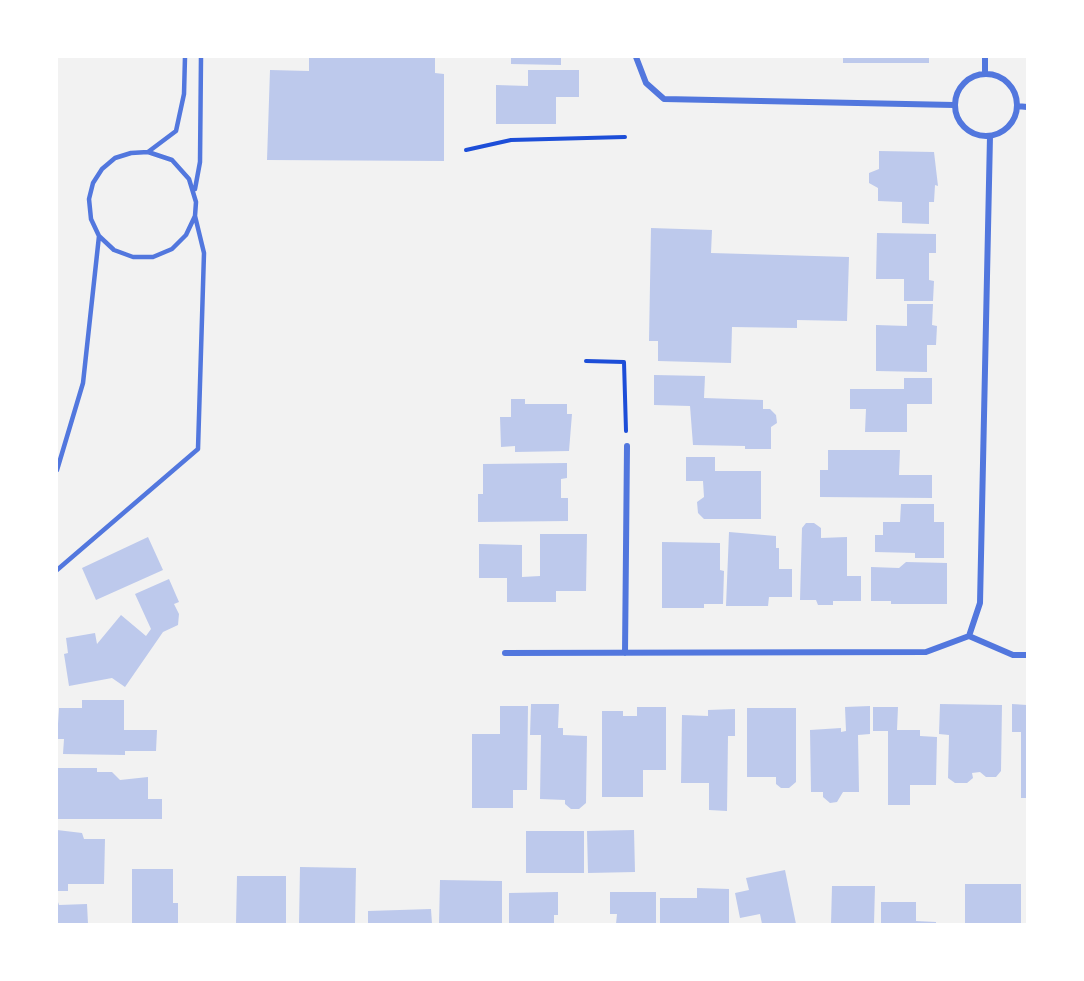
<!DOCTYPE html>
<style>
body{margin:0}
#map{position:relative;width:1084px;height:981px;overflow:hidden;background:#f2f2f2;font-family:Manrope,sans-serif}
canvas{display:block}
.frame{position:absolute;inset:0;border:58px solid #fff;pointer-events:none}
</style>
<div id="map">
<canvas width="1084" height="981"></canvas>
<div class="frame"></div>
</div>
<script>
const c = document.querySelector('canvas').getContext('2d');
c.lineJoin = 'round';
function fill(path, color) { c.fillStyle = color; c.fill(path, 'evenodd'); }
const toPath = rows => new Path2D(rows.map(r => 'M' + r).join(''));
function stroke(path, color, width, dash) { c.strokeStyle = color; c.lineWidth = width; c.lineCap = dash ? 'butt' : 'round'; c.setLineDash(dash || []); c.stroke(path); }
const building = toPath([
 [309,57,435,57,435,73,444,74,444,161,267,160,270,70,309,71],
 [511,57,561,57,561,65,511,64],
 [843,57,929,57,929,63,843,63],
 [528,70,579,70,579,97,556,97,556,124,496,124,496,85,528,86],
 [879,151,934,152,938,186,935,185,934,202,929,202,929,224,902,223,902,202,878,201,878,188,869,183,869,173,879,169],
 [651,228,712,230,711,253,849,257,847,321,797,320,797,328,732,327,731,363,658,361,658,341,649,341],
 [877,233,936,234,936,253,929,253,929,280,934,281,933,301,904,301,904,279,876,279],
 [907,304,933,304,932,325,937,326,936,345,927,345,927,372,876,371,876,325,907,326],
 [654,375,705,376,704,398,763,400,763,409,770,409,776,415,777,423,771,427,771,449,745,449,745,446,693,445,690,406,654,405],
 [904,378,932,378,932,404,907,404,907,432,865,432,866,409,850,409,850,389,904,389],
 [511,399,525,399,525,404,567,404,567,414,572,414,569,451,515,452,515,446,501,447,500,417,511,417],
 [828,450,900,450,899,475,932,475,932,498,820,497,820,470,828,470],
 [686,457,715,457,715,471,761,471,761,519,704,519,698,513,697,502,704,497,703,481,686,481],
 [567,463,567,478,561,479,561,498,568,498,568,521,478,522,478,494,483,494,483,464],
 [901,504,934,504,934,522,944,522,944,558,915,558,915,553,875,552,875,535,883,535,883,522,900,522],
 [806,523,814,523,821,528,821,538,847,537,847,576,861,576,861,601,833,601,833,605,818,605,816,600,800,600,802,528],
 [729,532,776,536,776,548,779,548,779,569,792,569,792,597,769,597,768,606,726,606],
 [540,534,587,534,586,591,556,591,556,602,507,602,507,578,479,578,479,544,522,545,522,577,540,576],
 [148,537,163,570,96,600,82,568],
 [662,542,720,543,720,570,724,571,723,604,704,604,704,608,662,608],
 [906,562,947,563,947,604,891,604,891,601,871,601,871,567,899,568],
 [169,579,179,602,174,604,179,614,178,625,163,632,125,687,112,678,69,686,64,654,68,653,66,638,95,633,97,644,121,615,146,636,151,629,135,594],
 [82,700,124,700,124,730,157,730,156,751,125,751,125,755,63,754,64,739,57,739,59,708,82,708],
 [531,704,559,704,558,728,563,728,563,735,587,736,586,803,579,809,571,809,565,804,565,800,540,799,541,735,530,735],
 [940,704,1002,705,1001,771,996,777,986,777,980,772,972,773,973,778,967,783,955,783,948,778,949,735,939,734],
 [1012,704,1027,705,1027,798,1021,798,1021,732,1012,732],
 [500,706,528,706,527,790,513,790,513,808,472,808,472,734,500,734],
 [870,706,870,734,858,735,859,792,843,792,837,802,830,803,823,797,823,792,811,792,810,730,841,728,841,732,846,731,845,707],
 [637,707,666,707,666,770,643,770,643,797,602,797,602,711,623,711,623,716,637,716],
 [873,707,898,707,897,730,920,730,920,736,937,737,936,785,910,785,910,805,888,805,888,731,873,731],
 [747,708,796,708,796,782,789,788,781,788,776,784,776,777,747,777],
 [735,709,735,736,728,736,727,811,709,810,709,783,681,783,682,715,708,716,708,710],
 [57,768,97,768,97,772,112,772,120,780,148,777,148,799,162,799,162,819,57,819],
 [57,830,82,833,84,839,105,839,104,884,68,884,68,891,57,891],
 [634,830,635,872,588,873,587,831],
 [526,831,584,831,584,873,526,873],
 [300,867,356,868,355,924,299,924],
 [132,869,173,869,173,903,178,903,178,924,132,924],
 [785,870,796,924,762,924,760,914,740,918,735,893,749,890,746,878],
 [237,876,286,876,286,924,236,924],
 [440,880,502,881,502,924,439,924],
 [965,884,1021,884,1021,924,965,924],
 [832,886,875,886,874,924,831,924],
 [697,888,729,889,729,924,660,924,660,898,697,898],
 [558,892,558,915,554,915,554,924,509,924,509,893],
 [610,892,656,892,656,924,616,924,617,914,610,914],
 [57,899,59,905,87,904,88,924,57,924],
 [881,902,916,902,916,921,936,922,936,924,881,924],
 [431,909,432,924,368,924,368,911]
]);
const path = toPath([
 [466,150,511,140,625,137],
 [586,361,624,362,626,431]
]);
const service = toPath([
 [148,152,176,131,184,94,185,57],
 [195,189,200,162,201,57],
 [57,470,83,383,99,236,91,219,89,199,93,183,102,169,115,158,131,153,148,152,172,160,189,179,196,202,195,216,186,235,172,249,153,257,133,257,114,250,99,236],
 [57,570,198,449,204,253,195,216]
]);
const minor = toPath([
 [636,57,646,83,664,99,954,105],
 [985,73,985,57],
 '955 105a31 31 0 1 1 62 0a31 31 0 1 1-62 0Z',
 [1017,106,1027,107],
 [969,636,1013,655,1027,655],
 [505,653,926,652,969,636,980,603,990,136],
 [625,653,627,446]
]);
fill(building, '#bdc9ec');
stroke(path, '#1d4ed8', 4);
stroke(service, '#5277de', 4.5);
stroke(minor, '#5277de', 6);
</script>
